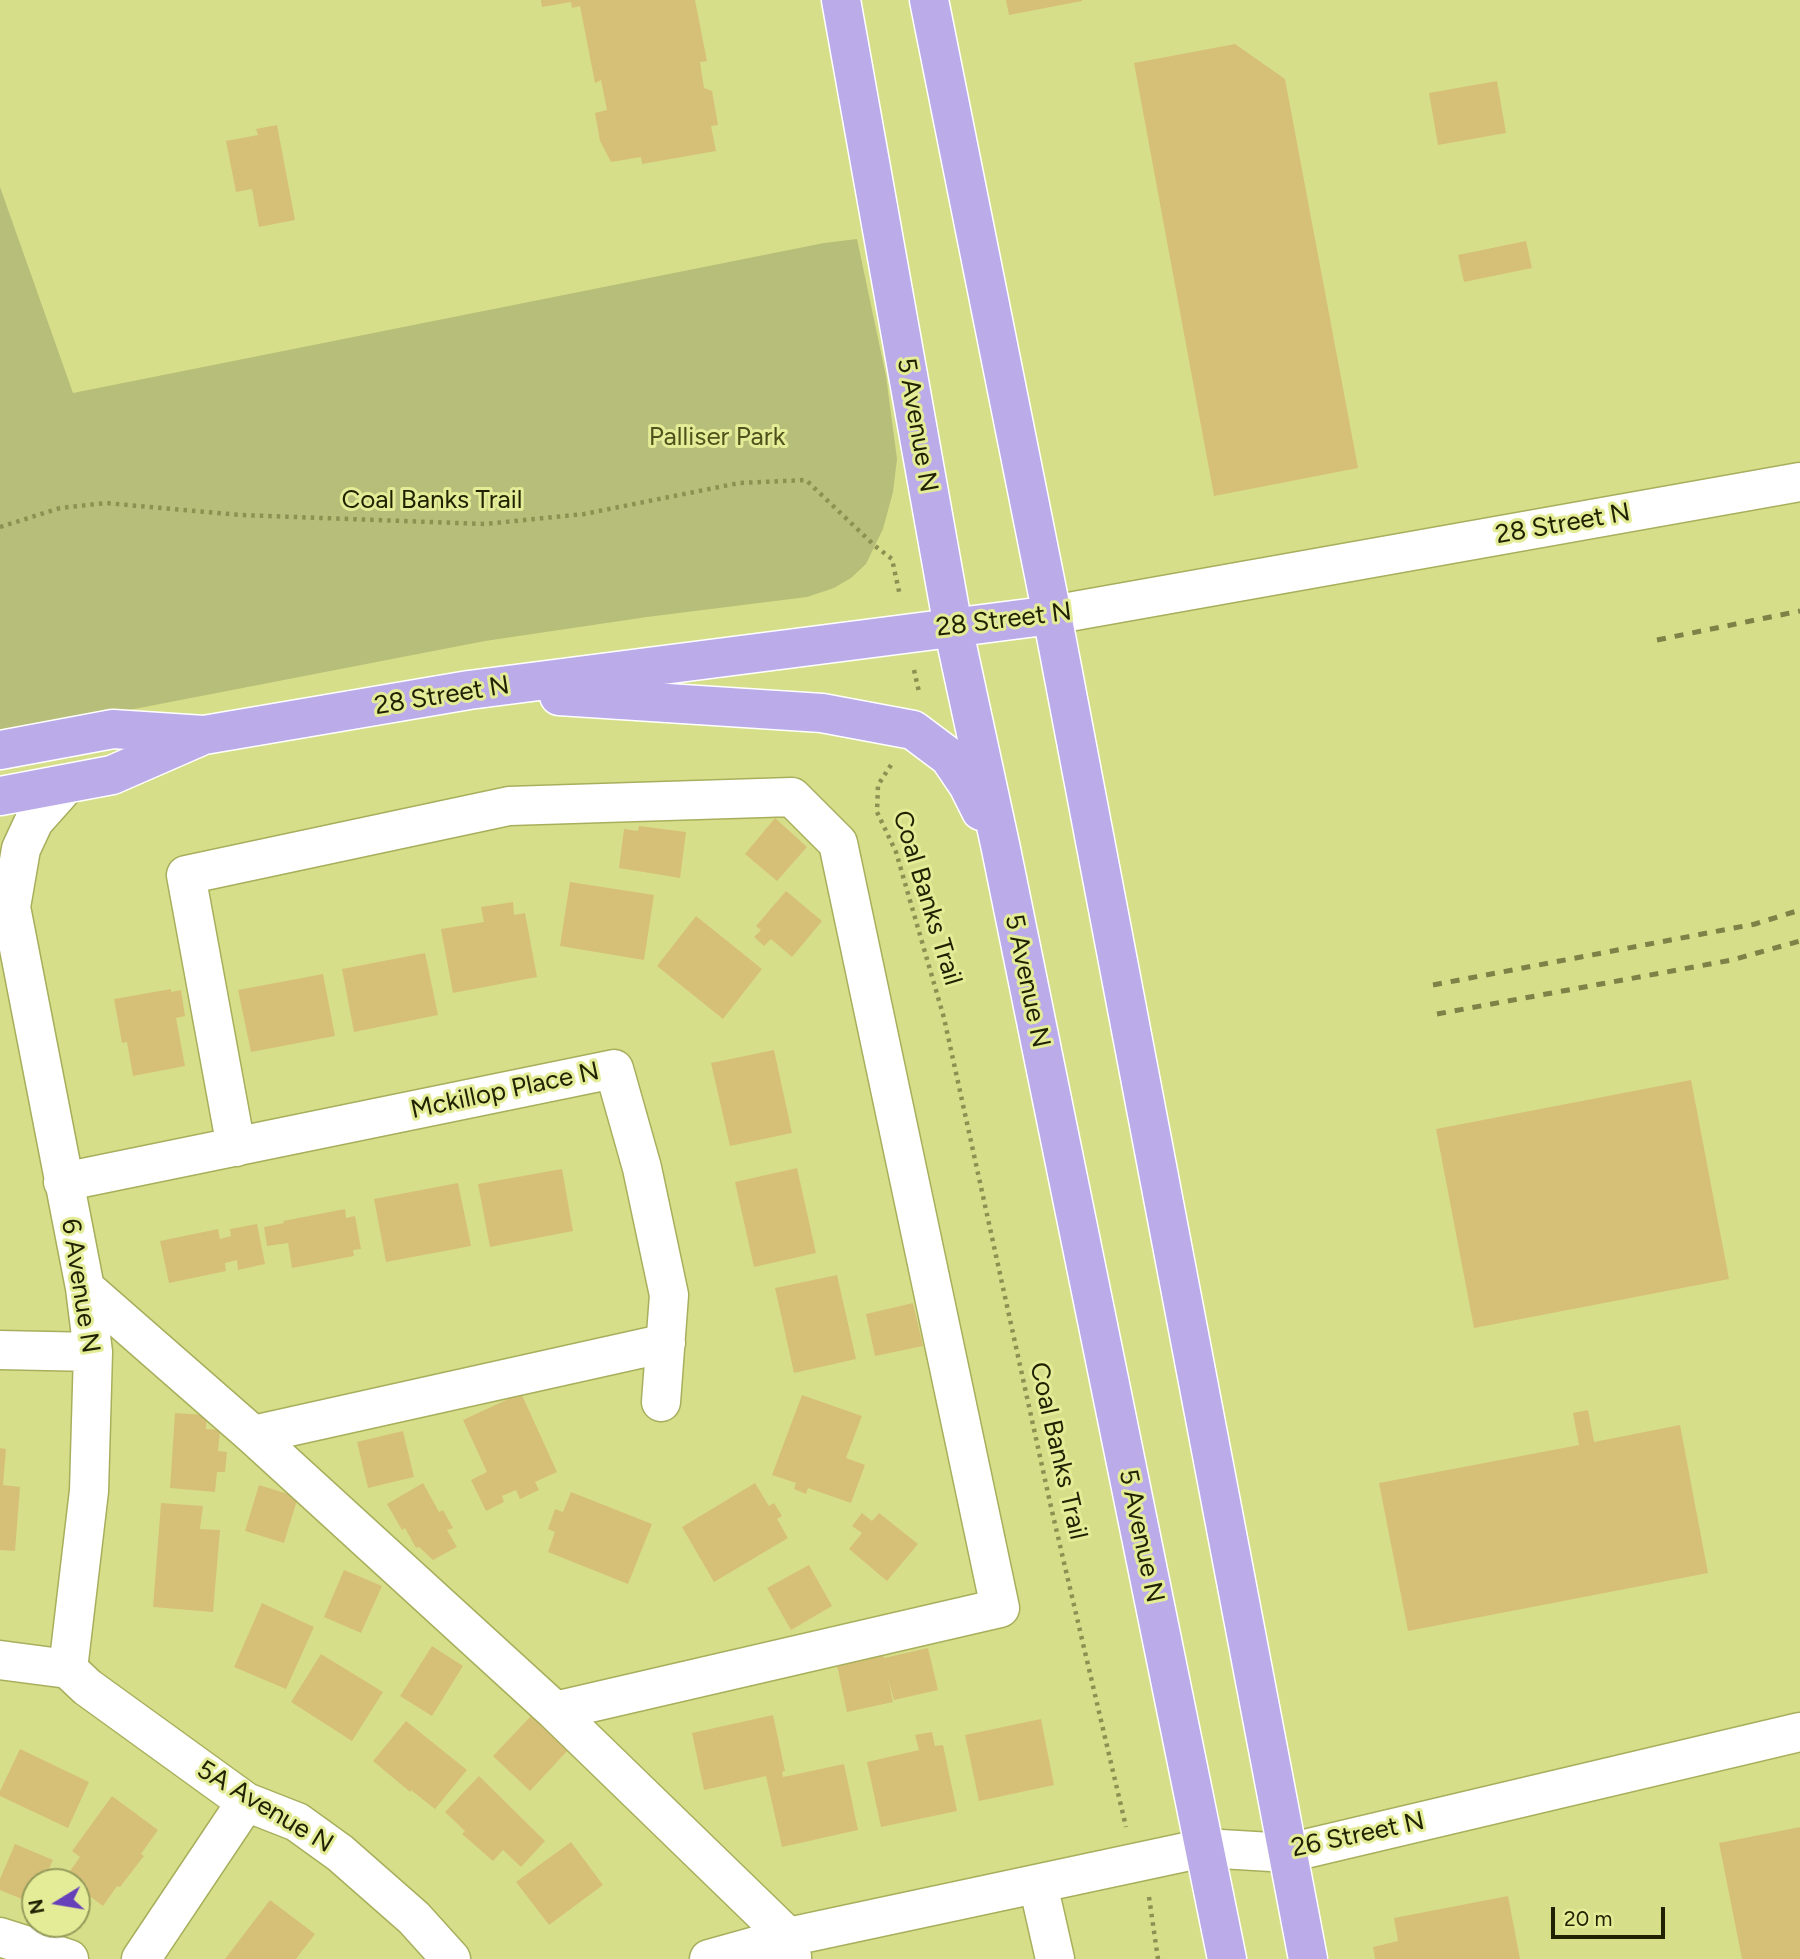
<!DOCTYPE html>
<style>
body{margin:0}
#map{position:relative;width:1800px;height:1959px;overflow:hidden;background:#d7de8a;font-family:Figtree,sans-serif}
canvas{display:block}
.north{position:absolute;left:21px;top:1868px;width:70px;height:70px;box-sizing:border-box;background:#e4ec97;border:2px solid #959b5b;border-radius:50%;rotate:259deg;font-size:19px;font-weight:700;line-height:28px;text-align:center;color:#1f2100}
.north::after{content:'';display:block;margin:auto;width:24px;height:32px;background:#6641b9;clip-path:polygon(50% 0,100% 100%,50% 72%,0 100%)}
.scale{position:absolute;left:1551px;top:1907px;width:114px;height:32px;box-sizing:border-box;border:4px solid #1f2100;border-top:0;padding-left:9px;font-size:21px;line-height:24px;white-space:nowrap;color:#1f2100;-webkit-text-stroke:5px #e4ec97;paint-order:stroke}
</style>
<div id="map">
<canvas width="1800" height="1959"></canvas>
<div class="north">N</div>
<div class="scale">20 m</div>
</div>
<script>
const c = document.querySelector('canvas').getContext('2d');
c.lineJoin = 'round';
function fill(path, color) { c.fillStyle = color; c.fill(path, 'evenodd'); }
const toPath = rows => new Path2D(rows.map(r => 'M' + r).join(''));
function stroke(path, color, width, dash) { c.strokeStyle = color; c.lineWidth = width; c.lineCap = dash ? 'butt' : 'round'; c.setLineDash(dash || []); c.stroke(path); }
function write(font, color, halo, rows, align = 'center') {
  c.font = font + ' Figtree,sans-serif'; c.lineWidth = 6; c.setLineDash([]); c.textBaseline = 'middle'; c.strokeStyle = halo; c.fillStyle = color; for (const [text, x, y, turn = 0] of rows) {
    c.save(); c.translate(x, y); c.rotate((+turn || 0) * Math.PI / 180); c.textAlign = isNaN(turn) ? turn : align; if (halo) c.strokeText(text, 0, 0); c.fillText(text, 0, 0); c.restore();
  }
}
const green = toPath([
 [0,187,73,393,824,243,857,239,886,376,897,459,893,492,883,529,866,564,851,578,834,588,807,597,647,617,485,641,0,735]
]);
const building = toPath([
 [541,0,695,0,707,61,700,62,704,88,712,91,718,125,711,126,716,151,642,164,641,157,611,162,600,141,595,113,607,110,601,80,595,83,580,6,572,8,571,2,542,7],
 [1006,0,1082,0,1082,1,1009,15],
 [1235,44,1285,79,1358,468,1214,496,1134,63],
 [1497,81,1506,133,1438,145,1429,93],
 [277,125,295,220,259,227,252,189,236,192,226,141,258,135,256,129],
 [1526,241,1532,268,1464,282,1458,255],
 [775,818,807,847,777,881,745,854],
 [639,826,686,832,680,878,619,868,624,829,638,831],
 [570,882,654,895,644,960,560,946],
 [786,891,822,921,792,957,771,939,764,946,754,937,761,930,756,926],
 [513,902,514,915,525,913,537,977,453,993,441,929,484,922,481,907],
 [696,916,762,969,723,1019,657,966],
 [425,953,438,1015,354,1032,342,969],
 [323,974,335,1036,251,1052,238,990],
 [171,989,171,992,181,990,185,1016,176,1018,185,1066,133,1076,127,1042,122,1043,114,999],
 [774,1050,792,1133,730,1146,711,1063],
 [1691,1080,1729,1279,1474,1328,1436,1129],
 [797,1168,816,1253,754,1267,735,1182],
 [562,1169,573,1231,490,1247,478,1184],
 [458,1183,471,1246,386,1262,374,1199],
 [345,1209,346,1218,355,1216,361,1249,353,1250,354,1256,292,1268,288,1243,267,1246,264,1227,284,1223,283,1221],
 [257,1224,265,1264,238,1270,237,1260,225,1263,226,1271,169,1283,160,1241,218,1229,220,1239,231,1236,230,1229],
 [837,1275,856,1359,794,1373,775,1288],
 [913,1303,923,1346,875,1356,866,1314],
 [521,1393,557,1472,535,1482,539,1490,520,1499,516,1490,502,1496,504,1502,486,1511,471,1480,487,1472,463,1420],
 [802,1395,862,1416,846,1458,865,1465,851,1503,808,1488,806,1494,794,1489,796,1483,772,1475],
 [1588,1410,1594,1442,1680,1425,1708,1573,1408,1631,1379,1483,1579,1445,1573,1413],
 [175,1413,207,1415,206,1429,220,1430,218,1451,227,1452,225,1472,217,1472,215,1492,170,1488],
 [403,1431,414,1477,368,1488,357,1442],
 [0,1448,6,1449,3,1485,20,1487,15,1551,0,1550],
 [423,1483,439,1512,443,1510,453,1528,447,1530,457,1547,433,1560,419,1547,416,1548,405,1528,402,1530,387,1504],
 [755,1483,769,1506,774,1503,782,1516,777,1519,788,1538,714,1582,682,1527],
 [259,1485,298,1497,284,1543,245,1531],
 [571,1492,652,1524,628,1584,548,1552,555,1532,548,1529,555,1509,563,1512],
 [161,1503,203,1506,200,1529,220,1530,213,1612,153,1607],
 [862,1513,872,1521,879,1513,918,1544,887,1581,849,1549,862,1533,852,1526],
 [809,1565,832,1606,791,1630,767,1588],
 [344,1570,382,1586,361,1633,324,1617],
 [262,1603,314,1627,286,1689,234,1667],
 [432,1646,463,1666,432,1716,400,1696],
 [928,1648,938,1690,894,1700,888,1678,893,1702,847,1712,837,1665,883,1655,884,1658],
 [321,1654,383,1692,352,1741,291,1702],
 [532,1715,569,1749,530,1791,493,1756],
 [773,1715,785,1771,782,1772,783,1777,844,1764,858,1830,782,1847,766,1776,704,1790,692,1733],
 [1041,1719,1054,1785,979,1801,965,1735],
 [406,1721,467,1770,435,1809,411,1790,410,1792,373,1761],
 [932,1732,935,1746,943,1745,957,1811,881,1827,867,1762,919,1750,915,1735],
 [20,1749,89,1782,68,1828,0,1796,0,1791],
 [479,1776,545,1841,521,1867,503,1850,493,1861,462,1834,465,1831,445,1812],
 [112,1796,158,1830,141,1854,144,1856,120,1887,117,1886,103,1906,77,1887,77,1882,71,1882,65,1878,80,1857,72,1851],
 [1800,1827,1800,1959,1742,1959,1719,1843],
 [571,1842,603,1885,549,1925,516,1882],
 [15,1844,53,1860,43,1882,35,1882,34,1904,0,1890,0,1879],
 [1508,1896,1520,1959,1375,1959,1373,1947,1398,1941,1394,1918],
 [270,1900,315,1934,296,1959,225,1959]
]);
const path = toPath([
 [0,527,60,508,106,503,240,515,485,524,584,514,739,483,806,480,875,546,892,559,900,596],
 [914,670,919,692],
 [891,765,878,785,877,812,896,852,944,1018,1051,1507,1126,1827],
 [1149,1897,1158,1959]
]);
const minor = toPath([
 [1052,615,1800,482],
 [67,784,34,821,21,849,11,907,85,1288,93,1352,89,1491,68,1669],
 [236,1147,186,875,509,806,792,797,838,843,1000,1608,555,1711],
 [63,1182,614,1069,642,1168,669,1295,661,1402],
 [85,1288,253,1435,555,1711,788,1937,792,1957],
 [0,1350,93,1352],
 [253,1435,666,1343],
 [0,1660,68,1669],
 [68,1669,87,1687,246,1802,297,1822,340,1853,414,1918,451,1959],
 [1038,1884,1055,1959],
 [0,1937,69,1959],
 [141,1959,246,1802],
 [709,1959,788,1937,1204,1848,1288,1853,1800,1732]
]);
const major = toPath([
 [841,0,953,627,1001,849,1227,1959],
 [929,0,1052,615,1308,1959],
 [559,696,822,713,913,730,949,757,968,785,981,811],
 [0,750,113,729,204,735,469,690,1052,615],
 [0,796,112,775,199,737]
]);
const rail = toPath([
 [1657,640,1800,611],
 [1433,985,1755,924,1800,910],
 [1437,1014,1732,960,1800,941]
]);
const streetNames = [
 ["5 Avenue N",917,425,80],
 ["Coal Banks Trail",432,500],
 ["28 Street N",1563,524,-10],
 ["28 Street N",1004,620,-7],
 ["28 Street N",442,696,-9],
 ["Coal Banks Trail",927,898,73],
 ["5 Avenue N",1027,981,78],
 ["Mckillop Place N",505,1091,-12],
 ["6 Avenue N",80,1286,81],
 ["Coal Banks Trail",1058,1451,77],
 ["5 Avenue N",1141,1536,78],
 ["5A Avenue N",265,1807,31],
 ["26 Street N",1358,1835,-12]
];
const parkNames = [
 ["Palliser Park",717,437]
];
fill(green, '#b7be79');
fill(building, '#d6c077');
stroke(minor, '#a8af5c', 41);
stroke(major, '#fff', 41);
stroke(path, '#8c9152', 4.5, [3.5, 5]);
stroke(minor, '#fff', 38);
stroke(major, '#bbace9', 38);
stroke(rail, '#7e8247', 5, [9, 9]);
write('26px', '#1f2100', '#e4ec97', streetNames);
write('26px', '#4e521c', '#e4ec97', parkNames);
</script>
